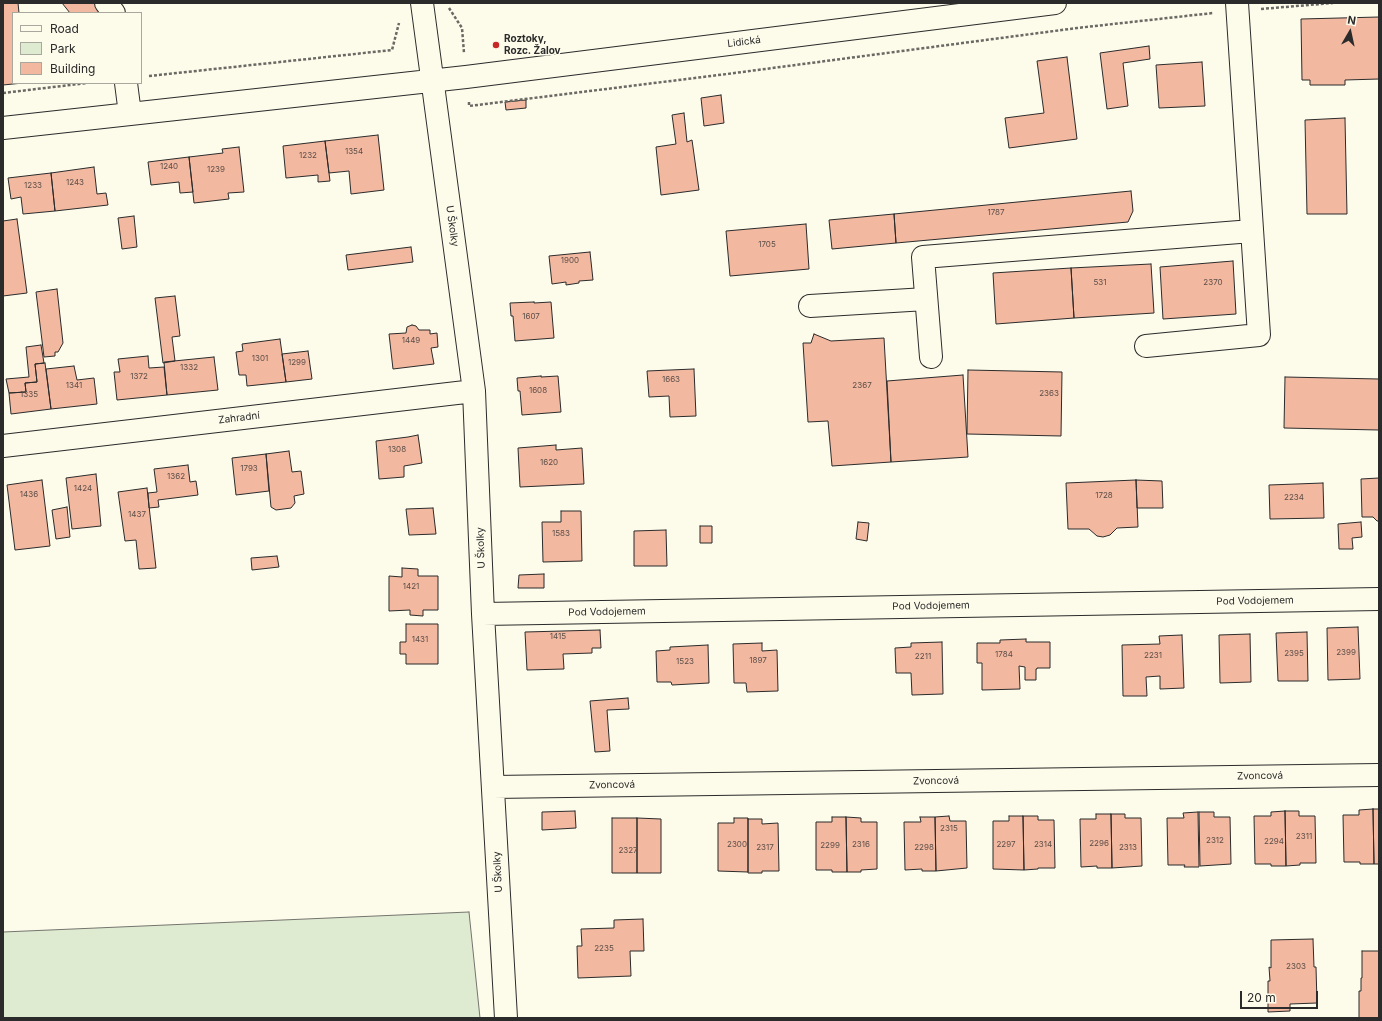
<!DOCTYPE html>
<meta charset="utf-8">
<style>
body{margin:0}
#map{position:relative;width:1382px;height:1021px;overflow:hidden;background:#fdfbea;font-family:Inter,sans-serif}
canvas{display:block}
.frame{position:absolute;inset:0;border:4px solid #2b2b2b;pointer-events:none}
.legend{position:absolute;left:12px;top:12px;width:130px;height:72px;box-sizing:border-box;background:#fdfbea;border:1px solid #a9a89e;margin:0;padding:5px 7px;list-style:none;font-size:12px;color:#2b2b2b}
.legend li{display:flex;align-items:center;gap:8px;height:20px}
.legend b{width:20px;border:1px solid #a9a89e}
.north{position:absolute;left:1330px;top:12px;width:40px;height:40px;-webkit-text-stroke:3px #fdfbea;paint-order:stroke;rotate:9deg;font-size:11px;font-weight:700;line-height:16px;text-align:center;color:#2b2b2b}
.north::after{content:'';display:block;margin:auto;width:14px;height:18px;background:#2b2b2b;clip-path:polygon(50% 0,100% 100%,50% 72%,0 100%)}
.scale{position:absolute;left:1240px;top:991px;width:78px;height:18px;box-sizing:border-box;border:2px solid #2b2b2b;border-top:0;padding-left:5px;font-size:12px;line-height:14px;white-space:nowrap;color:#2b2b2b;-webkit-text-stroke:3px #fdfbea;paint-order:stroke}
</style>
<div id="map">
<canvas width="1382" height="1021"></canvas>
<div class="frame"></div>
<ul class="legend">
<li><b style="height:5px;background:#fdfbea"></b>Road</li>
<li><b style="height:11px;background:#deebd1"></b>Park</li>
<li><b style="height:11px;background:#f2b8a0"></b>Building</li>
</ul>
<div class="north">N</div>
<div class="scale">20 m</div>
</div>
<script>
const c = document.querySelector('canvas').getContext('2d');
c.lineJoin = 'round';
function fill(path, color) { c.fillStyle = color; c.fill(path, 'evenodd'); }
const toPath = rows => new Path2D(rows.map(r => 'M' + r).join(''));
function stroke(path, color, width, dash) { c.strokeStyle = color; c.lineWidth = width; c.lineCap = dash ? 'butt' : 'round'; c.setLineDash(dash || []); c.stroke(path); }
function write(font, color, halo, rows, align = 'center') {
  c.font = font + ' Inter,sans-serif'; c.lineWidth = 3; c.setLineDash([]); c.textBaseline = 'middle'; c.strokeStyle = halo; c.fillStyle = color; for (const [text, x, y, turn = 0] of rows) {
    c.save(); c.translate(x, y); c.rotate((+turn || 0) * Math.PI / 180); c.textAlign = isNaN(turn) ? turn : align; if (halo) c.strokeText(text, 0, 0); c.fillText(text, 0, 0); c.restore();
  }
}
const green = toPath([
 [469,912,480,1018,3,1018,3,932,469,912]
]);
const building = toPath([
 [3,3,18,3,19,13,13,13,13,83,23,83,3,85,3,3],
 [62,3,94,3,102,13,70,13,62,3],
 [1379,17,1379,79,1345,80,1345,85,1310,85,1310,80,1302,80,1301,19,1379,17],
 [1149,46,1150,59,1123,63,1128,106,1107,109,1100,53,1149,46],
 [1067,57,1077,139,1009,148,1005,118,1044,113,1037,61,1067,57],
 [1202,62,1205,106,1159,108,1156,65,1202,62],
 [721,95,724,123,704,126,701,98,721,95],
 [526,100,526,108,506,110,505,102,526,100],
 [684,113,687,142,692,140,699,190,661,195,656,147,676,144,672,115,684,113],
 [1345,118,1347,214,1307,214,1305,120,1345,118],
 [378,135,384,190,351,194,349,171,329,173,325,141,378,135],
 [325,141,330,181,318,182,318,175,286,178,283,146,325,141],
 [239,147,244,192,228,193,229,199,194,203,189,157,223,153,222,149,239,147],
 [189,157,193,192,180,193,179,182,151,185,148,162,189,157],
 [94,167,97,194,106,193,108,205,55,211,51,173,94,167],
 [51,173,55,211,23,214,21,197,11,199,8,178,51,173],
 [1131,191,1133,211,1128,222,896,243,894,214,1131,191],
 [894,214,896,243,832,249,829,220,894,214],
 [134,216,137,247,122,249,118,218,134,216],
 [17,219,27,293,3,296,3,221,17,219],
 [806,224,809,269,730,276,726,231,806,224],
 [411,247,413,262,348,270,346,255,411,247],
 [590,252,593,280,579,281,579,283,566,285,566,282,552,284,549,256,590,252],
 [1233,261,1236,314,1163,319,1160,267,1233,261],
 [1151,264,1154,313,1074,318,1071,268,1151,264],
 [1071,268,1074,318,996,324,993,273,1071,268],
 [57,289,63,343,58,352,55,352,55,356,44,357,36,292,57,289],
 [175,296,180,336,172,337,175,361,163,363,155,298,175,296],
 [534,302,534,303,551,302,554,338,515,341,513,316,511,316,510,303,534,302],
 [412,325,416,326,419,330,430,330,430,334,437,333,438,347,431,348,434,364,393,369,389,334,406,333,407,327,412,325],
 [814,334,831,341,884,338,891,462,832,466,828,421,808,422,803,343,811,343,814,334],
 [280,339,286,382,247,386,246,375,239,375,236,352,243,351,242,344,280,339],
 [41,345,44,363,35,364,37,382,25,383,26,392,9,393,6,379,29,377,26,347,41,345],
 [308,351,312,379,286,382,282,354,308,351],
 [148,356,149,368,164,367,167,395,117,400,114,372,120,372,118,359,148,356],
 [214,357,218,390,167,395,164,362,214,357],
 [45,363,51,409,11,414,9,393,26,392,25,383,37,382,35,364,45,363],
 [74,366,77,380,94,378,97,404,51,409,46,369,74,366],
 [694,369,696,416,670,417,669,396,649,397,647,371,694,369],
 [968,370,1062,372,1061,436,967,434,968,370],
 [963,375,968,457,891,462,887,381,963,375],
 [541,376,541,377,558,376,561,412,522,415,520,391,518,391,517,378,541,376],
 [1285,377,1379,379,1379,430,1284,428,1285,377],
 [418,435,422,463,404,466,404,477,379,479,376,441,408,437,418,435],
 [556,445,556,450,582,448,584,484,520,487,518,448,556,445],
 [289,451,292,472,301,471,304,494,294,496,295,503,291,508,276,510,271,507,266,454,289,451],
 [266,454,269,491,236,495,232,458,266,454],
 [188,465,190,482,196,481,198,495,158,500,159,507,149,508,148,493,157,492,154,469,188,465],
 [96,474,101,526,72,529,66,478,96,474],
 [1379,478,1379,521,1377,521,1373,517,1362,517,1361,479,1379,478],
 [42,480,50,546,15,550,7,485,42,480],
 [1136,480,1162,481,1163,508,1137,508,1136,480],
 [1136,480,1138,527,1117,528,1110,535,1103,537,1097,536,1089,529,1068,529,1066,483,1136,480],
 [1323,483,1324,518,1270,519,1269,485,1323,483],
 [147,488,156,568,139,569,136,540,125,541,118,492,147,488],
 [67,507,70,537,56,539,52,510,67,507],
 [433,508,436,534,409,535,406,509,433,508],
 [561,511,581,511,582,561,543,562,542,522,561,522,561,511],
 [858,522,869,523,867,541,856,539,858,522],
 [1361,522,1362,537,1352,538,1353,549,1339,549,1338,524,1361,522],
 [700,526,712,526,712,543,700,543,700,526],
 [666,530,667,566,634,566,634,531,666,530],
 [277,556,279,567,252,570,251,558,277,556],
 [402,568,418,569,418,576,438,576,438,610,423,610,423,616,410,615,410,610,389,611,389,576,402,577,402,568],
 [544,574,544,588,518,588,519,575,544,574],
 [406,624,438,624,438,664,406,664,406,654,400,654,400,642,406,642,406,624],
 [1358,627,1360,679,1328,680,1327,628,1358,627],
 [600,630,601,648,592,648,592,653,563,654,564,669,527,670,525,632,600,630],
 [1307,632,1308,681,1278,681,1276,633,1307,632],
 [1250,634,1251,682,1220,683,1219,635,1250,634],
 [1182,635,1184,688,1160,689,1160,676,1146,677,1147,696,1123,696,1122,645,1160,644,1159,636,1182,635],
 [1026,639,1026,642,1050,642,1050,668,1037,668,1037,669,1036,669,1036,680,1025,680,1025,667,1019,666,1020,689,982,690,982,663,977,663,977,643,1000,643,1000,640,1026,639],
 [942,642,943,694,912,695,911,673,896,673,895,648,911,647,911,643,942,642],
 [762,643,762,651,777,650,778,691,747,692,746,683,734,683,733,644,762,643],
 [708,645,709,683,672,685,671,682,657,682,656,651,670,650,670,647,708,645],
 [628,698,629,709,607,710,610,751,595,752,590,701,628,698],
 [1373,809,1379,809,1379,864,1374,864,1373,809],
 [1373,809,1374,864,1360,864,1360,862,1344,862,1343,815,1359,815,1359,810,1373,809],
 [575,811,576,828,542,830,542,812,575,811],
 [1285,811,1286,866,1271,866,1271,864,1255,864,1254,816,1271,816,1271,812,1285,811],
 [1285,811,1299,811,1299,816,1315,816,1316,863,1300,863,1300,865,1286,866,1285,811],
 [1198,812,1199,867,1184,867,1185,865,1168,865,1167,818,1184,818,1183,813,1198,812],
 [1199,812,1214,812,1214,817,1230,817,1231,864,1200,866,1199,812],
 [1096,814,1111,814,1112,868,1097,868,1097,866,1081,867,1080,819,1096,819,1096,814],
 [1111,814,1125,814,1125,818,1141,818,1142,866,1112,868,1111,814],
 [949,816,950,821,966,821,967,868,936,871,935,817,949,816],
 [1009,816,1023,816,1024,870,993,869,993,821,1009,821,1009,816],
 [1023,816,1038,816,1038,820,1054,820,1055,868,1038,868,1038,869,1024,870,1023,816],
 [832,817,846,817,847,872,832,872,832,870,816,870,816,822,832,822,832,817],
 [846,817,861,818,861,822,877,822,877,869,861,870,861,872,847,872,846,817],
 [920,817,935,817,936,871,922,871,922,869,905,870,904,822,921,822,920,817],
 [612,818,637,818,637,873,612,873,612,818],
 [637,818,661,819,661,873,637,873,637,818],
 [734,818,748,818,748,872,718,871,718,823,734,823,734,818],
 [748,819,762,819,762,824,778,823,779,871,762,871,762,873,748,873,748,819],
 [643,919,644,951,630,951,631,976,578,978,577,946,582,946,581,929,614,928,614,920,643,919],
 [1313,939,1314,967,1316,967,1317,1003,1290,1004,1290,1011,1268,1012,1268,981,1270,981,1269,967,1271,968,1271,940,1313,939],
 [1362,951,1379,951,1379,1018,1359,1018,1359,991,1361,991,1361,978,1362,978,1362,951]
]);
const path = toPath([
 [449,8,462,28,464,53],
 [1261,9,1333,3],
 [149,76,392,50,399,23],
 [3,93,87,83],
 [469,102,469,106,727,74,1077,28,1213,13]
]);
const minor = toPath([
 [106,3,114,13],
 [422,3,474,391,483,614,506,1018],
 [126,83,130,114],
 [3,128,466,77,1055,3],
 [810,306,926,299],
 [1146,346,1259,335,1237,3],
 [931,357,923,257,1252,231],
 [3,446,474,391],
 [483,614,1379,599],
 [493,787,1379,775]
]);
const markers = [
 [496,45,4,"#c62828"]
];
const numberNames = [
 ["1354",354,152],
 ["1232",308,156],
 ["1240",169,167],
 ["1239",216,170],
 ["1243",75,183],
 ["1233",33,186],
 ["1787",996,213],
 ["1705",767,245],
 ["1900",570,261],
 ["531",1100,283],
 ["2370",1213,283],
 ["1607",531,317],
 ["1449",411,341],
 ["1301",260,359],
 ["1299",297,363],
 ["1332",189,368],
 ["1372",139,377],
 ["1663",671,380],
 ["1341",74,386],
 ["2367",862,386],
 ["1608",538,391],
 ["2363",1049,394],
 ["1335",29,395],
 ["1308",397,450],
 ["1620",549,463],
 ["1793",249,469],
 ["1362",176,477],
 ["1424",83,489],
 ["1436",29,495],
 ["1728",1104,496],
 ["2234",1294,498],
 ["1437",137,515],
 ["1583",561,534],
 ["1421",411,587],
 ["1415",558,637],
 ["1431",420,640],
 ["2399",1346,653],
 ["2395",1294,654],
 ["1784",1004,655],
 ["2231",1153,656],
 ["2211",923,657],
 ["1897",758,661],
 ["1523",685,662],
 ["2315",949,829],
 ["2311",1304,837],
 ["2312",1215,841],
 ["2294",1274,842],
 ["2296",1099,844],
 ["2300",737,845],
 ["2316",861,845],
 ["2297",1006,845],
 ["2314",1043,845],
 ["2299",830,846],
 ["2317",765,848],
 ["2298",924,848],
 ["2313",1128,848],
 ["2327",628,851],
 ["2235",604,949],
 ["2303",1296,967]
];
const poiNames = [
 ["Roztoky,",504,39],
 ["Rozc. Žalov",504,51]
];
const streetNames = [
 ["Lidická",744,42,-7],
 ["U Školky",452,226,82],
 ["Zahradní",239,418,-7],
 ["U Školky",481,548,-92],
 ["Pod Vodojemem",1255,601,-1],
 ["Pod Vodojemem",931,606,-1],
 ["Pod Vodojemem",607,612,-1],
 ["Zvoncová",1260,776,-1],
 ["Zvoncová",936,781,-1],
 ["Zvoncová",612,785,-1],
 ["U Školky",498,872,-93]
];
fill(green, '#deebd1');
stroke(green, '#74746e', 1);
fill(building, '#f2b8a0');
stroke(building, '#2b2b2b', 1);
stroke(minor, '#2b2b2b', 24);
stroke(path, '#6a6964', 2.5, [3, 2]);
stroke(minor, '#fdfbea', 22);
for (const [x, y, r, color] of markers) { const dot = new Path2D(); dot.arc(x, y, r, 0, 2 * Math.PI); c.fillStyle = color; c.fill(dot); stroke(dot, '#fdfbea', 1.5); }
write('8px', '#5d4e48', null, numberNames);
write('bold 10px', '#2b2b2b', '#fdfbea', poiNames, 'left');
write('10px', '#2b2b2b', '#fdfbea', streetNames);
</script>
